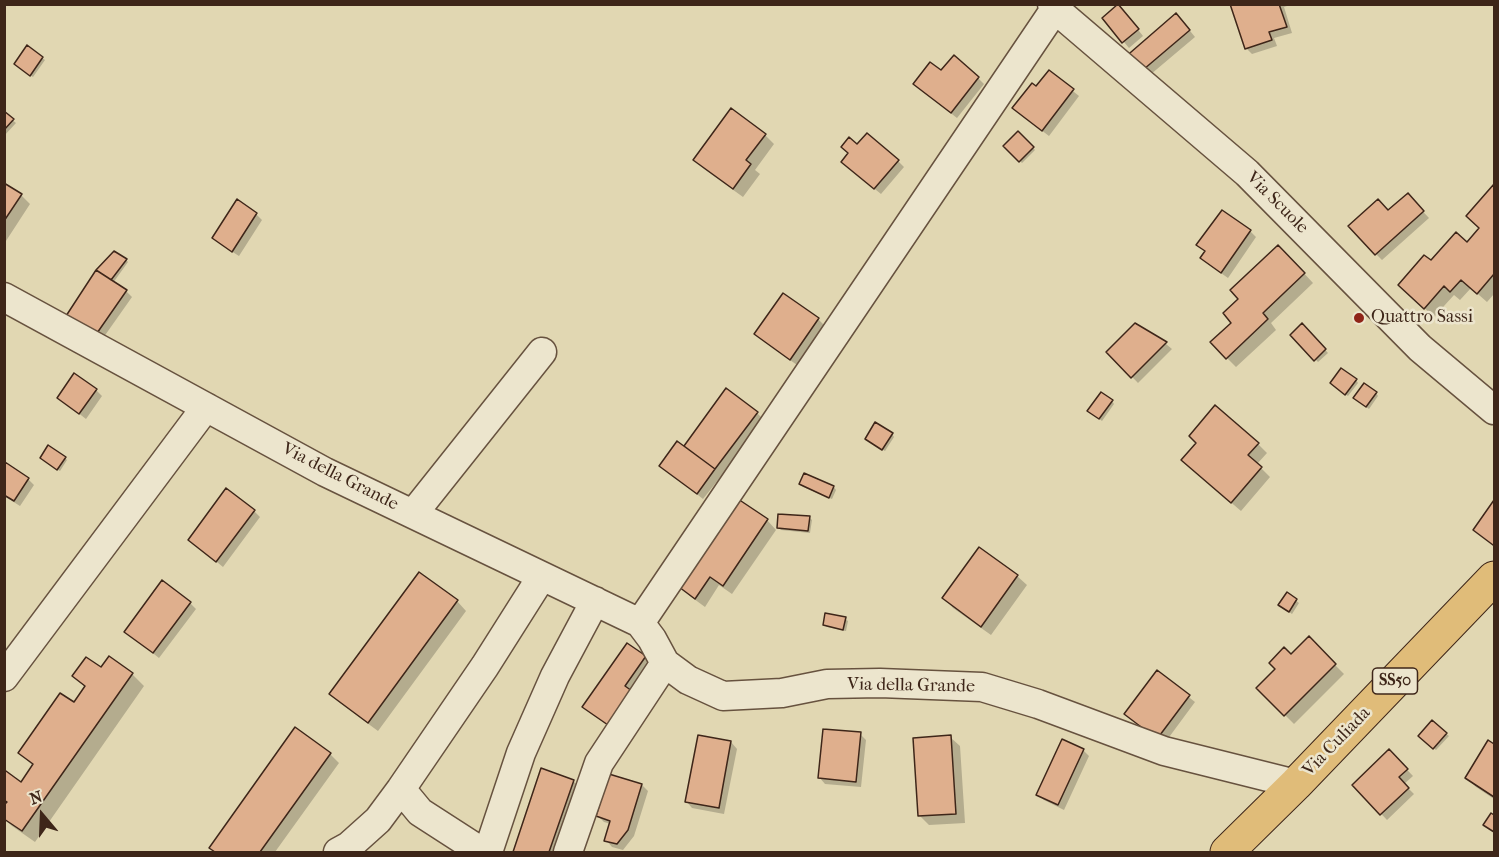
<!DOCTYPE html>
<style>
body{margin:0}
#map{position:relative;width:1499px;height:857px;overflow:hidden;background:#e1d7b2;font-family:"IM FELL French Canon",serif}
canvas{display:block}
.frame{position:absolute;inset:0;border:6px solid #3e2619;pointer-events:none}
.north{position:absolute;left:12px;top:785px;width:60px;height:60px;-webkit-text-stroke:4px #ece5cd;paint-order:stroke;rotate:341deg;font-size:16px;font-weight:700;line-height:24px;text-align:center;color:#3e2619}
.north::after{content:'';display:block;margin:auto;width:21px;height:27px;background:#3e2619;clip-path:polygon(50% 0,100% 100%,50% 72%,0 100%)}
</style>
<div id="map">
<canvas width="1499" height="857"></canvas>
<div class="frame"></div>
<div class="north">N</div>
</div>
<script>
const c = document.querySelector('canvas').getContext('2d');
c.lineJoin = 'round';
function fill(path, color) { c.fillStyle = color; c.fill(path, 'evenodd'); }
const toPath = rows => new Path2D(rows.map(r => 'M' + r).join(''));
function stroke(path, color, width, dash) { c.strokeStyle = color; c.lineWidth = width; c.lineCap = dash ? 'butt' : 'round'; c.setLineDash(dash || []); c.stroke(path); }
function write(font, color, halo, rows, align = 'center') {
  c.font = font + ' "IM FELL French Canon",serif'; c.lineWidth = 5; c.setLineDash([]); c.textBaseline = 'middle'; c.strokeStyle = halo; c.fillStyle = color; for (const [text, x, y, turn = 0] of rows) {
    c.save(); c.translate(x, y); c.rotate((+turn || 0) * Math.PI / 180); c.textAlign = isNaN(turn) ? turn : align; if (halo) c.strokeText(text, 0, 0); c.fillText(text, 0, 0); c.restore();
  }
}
const shadow = toPath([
 [1231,4,1293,4,1284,7,1292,33,1274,38,1277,46,1252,54,1246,48],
 [1124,12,1143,36,1129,48,1104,18],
 [1182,21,1195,37,1144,80,1125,59],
 [42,58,45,60,33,77,18,67],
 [941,72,978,78,984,84,957,118,921,90],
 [1049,72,1079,96,1049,136,1020,114,1036,88],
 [4,113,16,123,4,136],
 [1018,133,1035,150,1022,163,1005,146],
 [765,135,774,144,755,170,760,174,743,197,704,169,695,159],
 [857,146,898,161,904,167,881,194,849,168],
 [4,185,21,195,30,204,4,244],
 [1494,186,1494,294,1487,302,1471,288,1460,300,1454,295,1434,317,1400,285,1431,263,1467,244,1481,228,1468,216],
 [237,201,256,214,262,220,239,256,220,244,214,238],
 [1413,201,1429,218,1382,260,1376,254,1389,212],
 [1222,212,1250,231,1256,237,1228,278,1208,264,1202,258,1206,252,1198,245],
 [1288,256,1313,283,1271,323,1276,330,1236,367,1227,358,1233,323],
 [126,260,128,262,113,283,126,291,132,297,101,341,74,322],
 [783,295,818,319,824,325,797,365,762,340,756,334],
 [1136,324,1166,344,1172,349,1138,383,1108,352],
 [1302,325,1328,353,1318,362,1292,335],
 [1356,380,1358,383,1348,396,1334,386],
 [96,390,102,396,86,419,59,398],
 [1376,393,1378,396,1369,409,1357,400],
 [1112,401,1114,404,1102,421,1092,413],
 [757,413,766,422,725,477,722,475,703,499,661,466,689,452],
 [892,434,894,437,885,451,867,439],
 [1258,444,1267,453,1257,464,1270,477,1241,511,1192,469],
 [65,458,67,460,60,471,44,461],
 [5,464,28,479,34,485,20,506,4,496],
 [805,474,834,487,836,490,832,499,803,487,801,484],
 [1494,502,1494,546,1475,529],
 [254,511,260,517,223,567,190,540],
 [809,517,812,520,810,533,781,530,779,528],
 [767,520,776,530,732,594,719,585,705,607,690,596,681,587],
 [980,549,1017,576,1027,585,991,635,953,608,944,598],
 [1287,594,1299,603,1292,614,1283,607],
 [457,601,466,611,378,731,340,703,331,694],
 [190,603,196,609,159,658,126,632],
 [845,619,848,621,846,631,827,627,824,625],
 [1309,639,1344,674,1294,724,1258,688],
 [645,657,651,663,615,730,590,713,584,707],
 [109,658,132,674,144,686,35,842,12,826,4,819,7,804,4,802,4,775,21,784,33,766,20,753,74,704,86,688,74,676,101,670],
 [1157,672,1195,702,1164,744,1132,720],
 [1432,722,1449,736,1436,750,1420,736],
 [296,730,330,754,339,763,275,852,215,852,211,848],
 [860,734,866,740,861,787,825,784,819,777],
 [950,737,960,746,965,823,929,825,920,816],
 [1063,741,1083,750,1089,756,1064,810,1044,800,1038,794],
 [731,742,737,749,724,814,692,808,686,801],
 [1489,743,1494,746,1494,799,1476,787,1467,778],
 [1389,751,1413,776,1404,784,1414,794,1387,820,1354,785],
 [542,770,573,781,583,790,561,852,514,852],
 [642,785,648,791,634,836,623,850,612,847,606,840,611,824,604,822,598,816]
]);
const building = toPath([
 [1118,4,1139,29,1122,43,1102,18,1118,4],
 [1230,4,1279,4,1287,27,1269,32,1272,40,1245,49,1230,4],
 [1176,13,1190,30,1137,75,1123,59,1176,13],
 [27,45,43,57,30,76,14,64,27,45],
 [954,55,979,77,951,113,913,84,930,62,941,70,954,55],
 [1049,70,1074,89,1042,131,1012,108,1032,83,1036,86,1049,70],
 [731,108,766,134,746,160,751,164,733,189,693,160,731,108],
 [4,111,14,119,4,130,4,111],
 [1018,131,1034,147,1019,162,1003,146,1018,131],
 [867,133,899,160,874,189,841,162,848,153,841,147,849,137,857,144,867,133],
 [4,183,22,194,4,221,4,183],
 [1494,184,1494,274,1477,294,1461,280,1450,292,1444,286,1424,309,1398,285,1424,255,1431,260,1456,232,1467,242,1479,228,1466,216,1494,184],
 [1408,193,1424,211,1375,255,1348,226,1378,199,1388,210,1408,193],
 [237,199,257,213,232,252,212,238,237,199],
 [1222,210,1251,230,1221,273,1200,258,1205,251,1196,245,1222,210],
 [1278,245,1305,273,1263,313,1268,319,1226,359,1210,342,1231,323,1223,313,1238,299,1230,290,1278,245],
 [114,251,127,259,111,280,96,270,114,251],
 [96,270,127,290,95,336,66,316,96,270],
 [783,293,819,318,790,360,754,334,783,293],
 [1135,323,1167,342,1131,378,1106,352,1135,323],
 [1302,323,1326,349,1314,361,1290,335,1302,323],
 [1341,368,1357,379,1345,395,1330,383,1341,368],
 [74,373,97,389,79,414,57,398,74,373],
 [1364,383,1377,392,1366,407,1353,398,1364,383],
 [726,388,758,412,715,469,684,446,726,388],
 [1101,392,1113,400,1099,419,1087,411,1101,392],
 [1215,405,1259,443,1248,455,1262,467,1231,503,1181,460,1196,443,1189,436,1215,405],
 [875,422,893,433,882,450,865,439,875,422],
 [677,441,715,469,697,494,659,466,677,441],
 [48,445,66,457,57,470,40,458,48,445],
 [5,462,29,478,14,501,4,495,5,462],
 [804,473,834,486,829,498,799,484,804,473],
 [226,488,255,510,216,562,188,540,226,488],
 [738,499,768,519,723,586,710,577,695,599,679,587,738,499],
 [1494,500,1494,544,1493,545,1473,530,1494,500],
 [778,514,810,516,808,531,777,528,778,514],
 [979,547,1018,575,981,627,942,598,979,547],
 [419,572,458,600,368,723,329,694,419,572],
 [162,580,191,602,153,653,124,632,162,580],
 [1287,592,1297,599,1289,612,1278,605,1287,592],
 [825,613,846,617,843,630,823,625,825,613],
 [1309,636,1336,664,1284,716,1256,688,1275,669,1269,663,1284,647,1291,654,1309,636],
 [627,643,646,656,625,686,632,691,608,725,582,707,627,643],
 [109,656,133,673,22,831,4,819,4,805,7,802,4,800,4,773,6,771,21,782,33,764,18,753,60,693,74,702,85,686,72,676,86,657,101,667,109,656],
 [1157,670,1190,695,1157,739,1124,714,1157,670],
 [1432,720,1447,733,1433,749,1418,736,1432,720],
 [295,727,331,753,260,852,215,852,209,848,295,727],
 [823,729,861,732,856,782,818,778,823,729],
 [698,735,731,741,719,808,685,802,698,735],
 [951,735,956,814,918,816,913,738,951,735],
 [1062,739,1084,749,1058,805,1036,795,1062,739],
 [1488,740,1494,744,1494,797,1465,778,1488,740],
 [1389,749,1408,769,1399,777,1409,788,1380,815,1352,785,1389,749],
 [541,768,574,780,549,852,513,852,541,768],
 [609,774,642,784,628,830,617,844,604,841,610,821,596,816,609,774],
 [1491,813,1494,815,1494,832,1483,825,1491,813]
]);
const street = toPath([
 [1052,4,1055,9,1247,173,1420,348,1494,410],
 [4,297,325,472,640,623,652,639,665,663,688,680,723,696,782,693,827,684,880,683,982,687,1038,704,1164,751,1296,784],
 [413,514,542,352],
 [640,623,1055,9],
 [4,677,206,407],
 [338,852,349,846,378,820,401,789],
 [482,852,420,812,401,789,485,666,542,576],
 [488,852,521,753,555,676,595,601],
 [568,852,599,763,665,663]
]);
const primary = toPath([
 [1227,852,1296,784,1494,578]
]);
const markers = [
 [1359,318,6,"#8f2418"]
];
const shields = [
 [1395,681,45]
];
const shieldNames = [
 ["SS50",1395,681]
];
const streetNames = [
 ["Via Scuole",1277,203,45],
 ["Via della Grande",340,477,27],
 ["Via della Grande",911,686,1],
 ["Via Culiada",1337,742,-46]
];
const poiNames = [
 ["Quattro Sassi",1371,318]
];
fill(shadow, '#0003');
fill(building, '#dfaf8d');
stroke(building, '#3e2619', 1.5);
stroke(street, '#67523f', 31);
stroke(primary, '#3e2619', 35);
stroke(street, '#ece5cd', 28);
stroke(primary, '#e0bc79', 33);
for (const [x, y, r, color] of markers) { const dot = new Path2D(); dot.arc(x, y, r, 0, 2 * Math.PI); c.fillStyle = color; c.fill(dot); stroke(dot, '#ece5cd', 2); }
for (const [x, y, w] of shields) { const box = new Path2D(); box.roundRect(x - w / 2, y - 13, w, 26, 4.5); c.fillStyle = '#ece5cd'; c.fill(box); stroke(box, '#3e2619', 1.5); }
write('bold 16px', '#3e2619', null, shieldNames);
write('18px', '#3e2619', '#ece5cd', streetNames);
write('18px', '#3e2619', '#ece5cd', poiNames, 'left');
</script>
